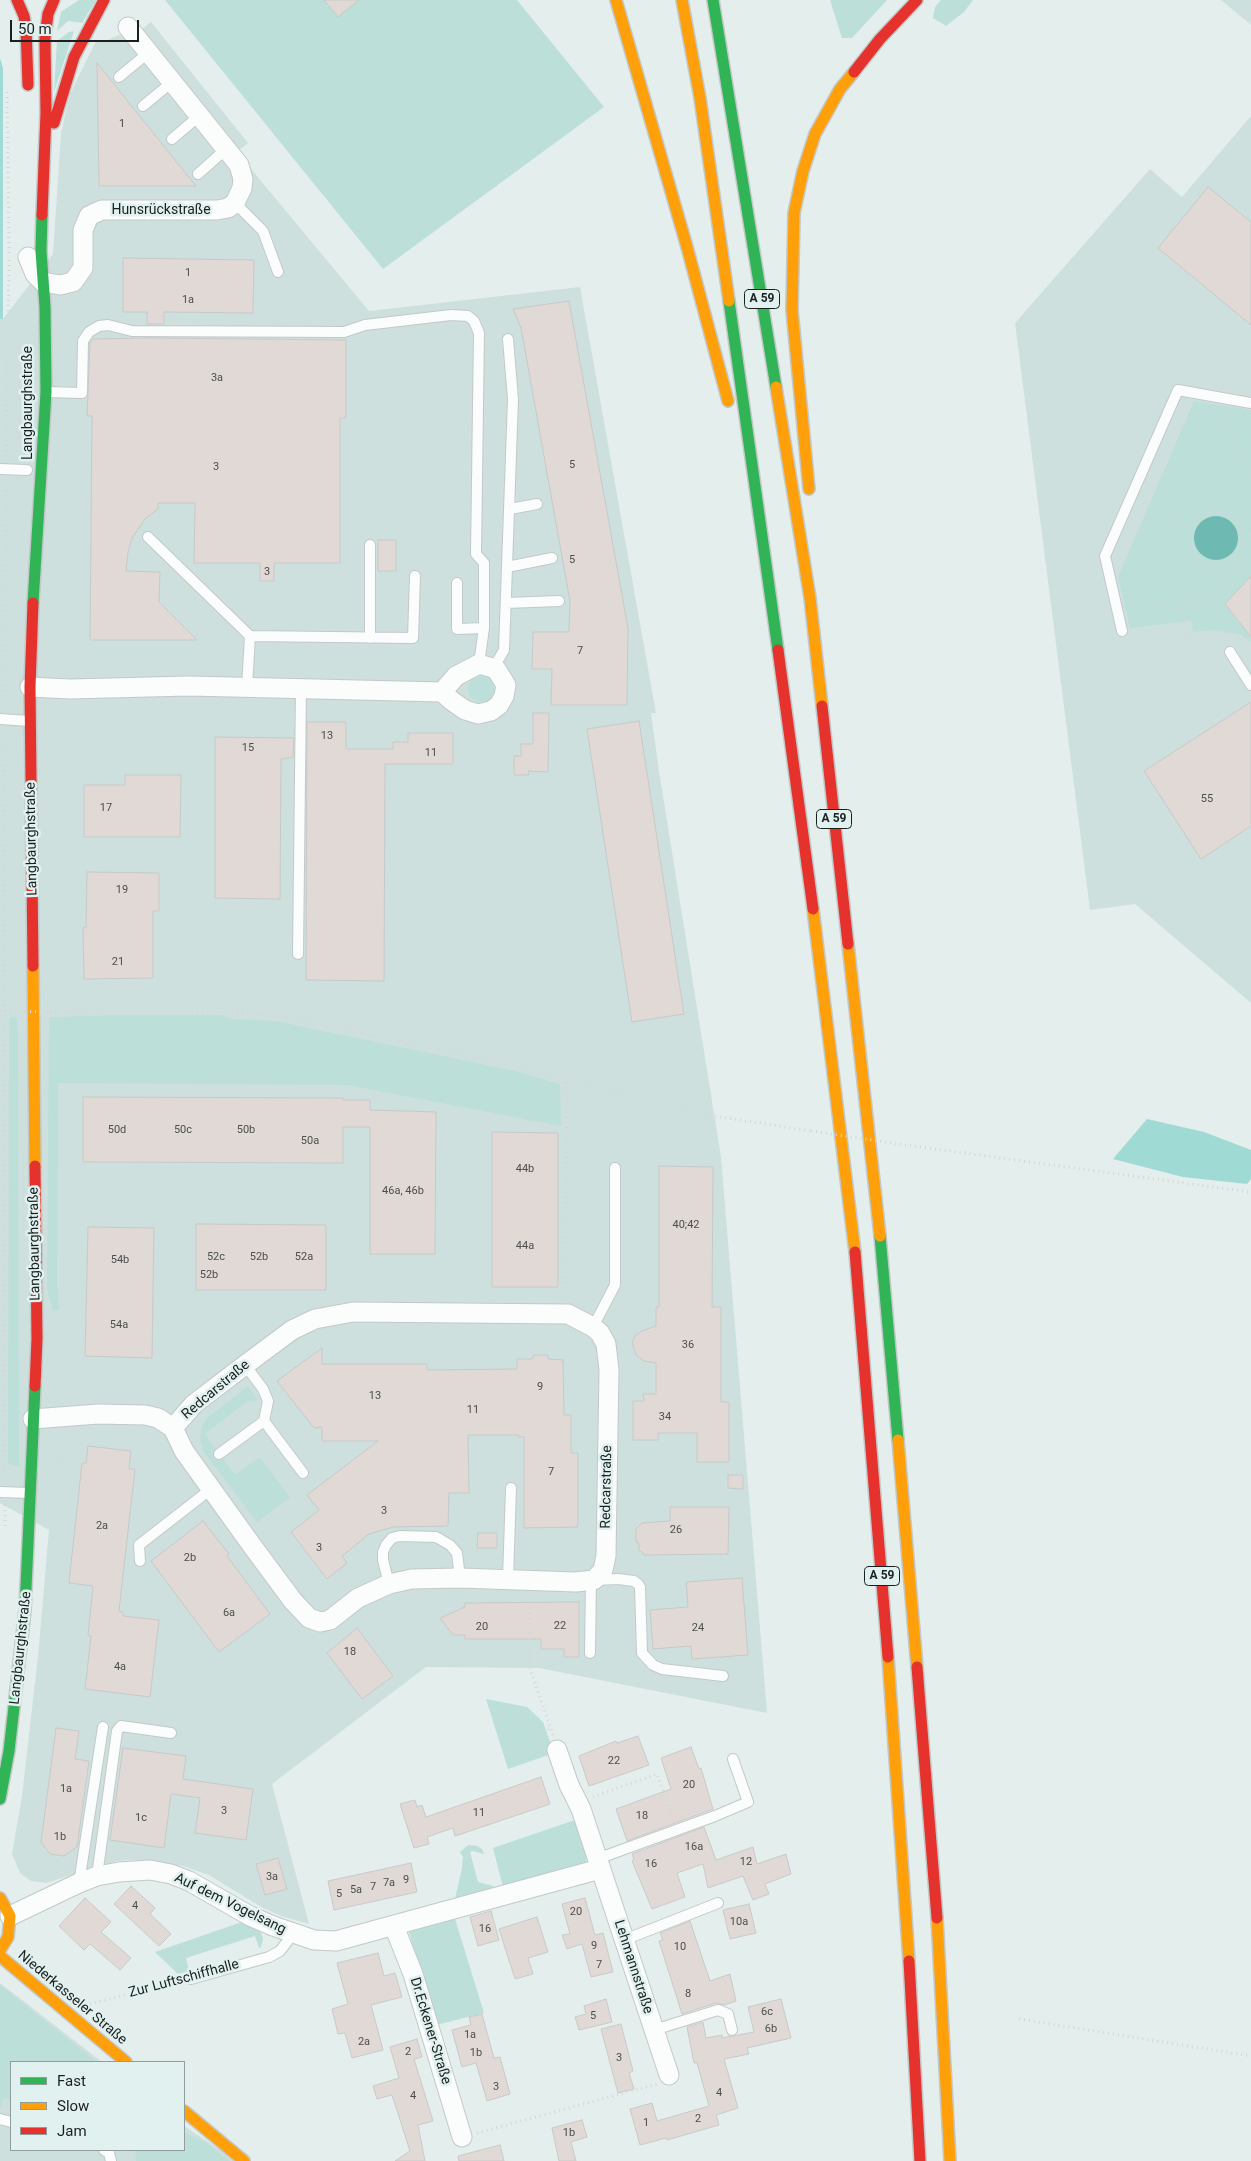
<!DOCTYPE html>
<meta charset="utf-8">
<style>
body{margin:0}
#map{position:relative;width:1251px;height:2161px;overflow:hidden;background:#e4eeec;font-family:Roboto,sans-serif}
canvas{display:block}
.legend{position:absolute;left:10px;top:2061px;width:175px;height:90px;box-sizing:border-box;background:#e1f1ef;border:1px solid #919d9c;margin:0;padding:6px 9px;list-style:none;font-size:15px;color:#1a2020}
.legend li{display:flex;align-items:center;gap:10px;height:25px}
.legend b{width:25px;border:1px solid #919d9c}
.scale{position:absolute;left:10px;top:20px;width:129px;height:22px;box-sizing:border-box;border:2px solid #1a2020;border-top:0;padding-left:6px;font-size:15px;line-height:18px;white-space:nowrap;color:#1a2020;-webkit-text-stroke:4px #e1f1ef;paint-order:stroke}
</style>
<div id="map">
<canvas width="1251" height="2161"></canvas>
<ul class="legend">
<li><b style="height:6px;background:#30b455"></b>Fast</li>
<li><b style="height:6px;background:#ff9f0a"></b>Slow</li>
<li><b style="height:6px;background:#e5322d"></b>Jam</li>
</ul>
<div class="scale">50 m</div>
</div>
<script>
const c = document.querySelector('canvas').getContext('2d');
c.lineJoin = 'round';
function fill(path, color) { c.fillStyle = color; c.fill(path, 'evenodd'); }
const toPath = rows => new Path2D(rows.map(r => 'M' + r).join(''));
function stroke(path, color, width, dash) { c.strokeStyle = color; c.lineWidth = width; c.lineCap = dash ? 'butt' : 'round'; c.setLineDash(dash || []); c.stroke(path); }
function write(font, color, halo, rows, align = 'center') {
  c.font = font + ' Roboto,sans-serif'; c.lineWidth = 5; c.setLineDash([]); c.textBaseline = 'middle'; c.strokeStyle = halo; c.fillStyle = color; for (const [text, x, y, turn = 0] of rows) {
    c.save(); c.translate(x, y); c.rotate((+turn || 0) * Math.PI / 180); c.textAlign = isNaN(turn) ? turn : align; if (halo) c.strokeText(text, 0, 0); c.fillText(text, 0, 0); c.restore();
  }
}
const built = toPath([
 [1221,0,1251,0,1251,25],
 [151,22,248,143,237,152,369,311,580,287,656,713,651,713,659,771,721,1157,767,1713,539,1668,426,1667,272,1784,309,1924,281,1916,263,1908,209,1875,183,1866,132,1860,117,1861,46,1883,31,1881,20,1873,12,1854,22,1796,38,1656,49,1530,0,1503,0,319,3,319,53,254,61,134,65,115,70,94,96,41,105,41,119,35,124,36,140,31],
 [1251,116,1251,1003,1135,904,1090,910,1015,323,1150,169,1182,197],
 [0,1983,102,2062,11,2062,11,2150,184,2150,184,2126,237,2161,0,2161]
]);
const green = toPath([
 [79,0,96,0,82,23,68,21,57,31,61,12],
 [165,0,517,0,604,107,383,269],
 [830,0,887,0,852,38,842,38],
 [941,0,973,0,964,12,946,26,933,18,935,7],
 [74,31,54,92,57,41,69,32],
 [1194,401,1251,410,1251,641,1239,634,1210,630,1193,632,1191,621,1130,628,1118,577],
 '468 689a13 13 0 1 1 26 0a13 13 0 1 1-26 0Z',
 [123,1015,220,1015,232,1019,276,1021,515,1071,560,1084,561,1126,347,1085,58,1083,57,1284,59,1310,53,1311,47,1289,49,1017],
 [13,1017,16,1018,17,1021,18,1038,19,1467,8,1463,9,1028,10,1018],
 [248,1386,258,1400,248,1401,205,1434,235,1475,260,1457,290,1497,257,1522,203,1451,200,1438,202,1425,208,1417],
 [486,1699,527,1707,543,1722,554,1753,508,1769],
 [575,1820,587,1857,585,1865,503,1887,493,1848],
 [468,1845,477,1846,482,1849,484,1854,473,1851,470,1852,478,1882,493,1886,493,1888,455,1899,462,1868,463,1857,460,1852],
 [455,1919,484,2013,436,2025,409,1932],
 [242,1922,257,1929,261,1933,263,1939,261,1947,259,1948,255,1936,186,1958,189,1971,178,1974,155,1952],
 [0,1985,97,2062,11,2062,11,2101,4,2098,0,2109],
 [184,2132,205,2142,230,2161,136,2161,135,2150,184,2150]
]);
const forest = toPath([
 [0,58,3,68,3,319,0,319],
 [1147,1119,1204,1132,1251,1150,1251,1179,1247,1184,1183,1177,1113,1159]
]);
const water = toPath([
 '1194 538a22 22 0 1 1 44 0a22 22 0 1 1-44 0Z'
]);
const building = toPath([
 [324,0,359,0,338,17,324,0],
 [97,63,196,186,99,186,97,63],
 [1208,187,1251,222,1251,325,1158,248,1208,187],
 [123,258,254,260,253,313,164,312,164,324,147,324,147,312,123,312,123,258],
 [569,301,628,628,627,705,551,705,552,669,532,669,533,632,569,632,570,601,521,328,513,309,569,301],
 [147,338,346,340,346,418,340,418,340,563,274,563,274,581,260,581,260,563,194,563,195,503,158,503,158,509,145,519,132,538,128,552,126,571,160,572,159,602,197,640,90,640,92,416,87,416,90,343,93,339,147,338],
 [378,540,396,540,396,571,378,571,378,540],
 [1251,576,1251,637,1225,604,1251,576],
 [1251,702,1251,826,1201,859,1144,771,1251,702],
 [533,713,549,713,548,772,528,771,529,775,514,775,514,756,521,756,521,744,533,744,533,713],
 [639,721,684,1014,632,1022,587,729,639,721],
 [307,722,346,722,346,749,393,749,393,742,408,742,408,733,453,733,453,764,385,764,384,981,306,980,307,722],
 [215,737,294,738,293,757,281,759,280,899,215,898,215,737],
 [125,775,181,775,180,837,84,837,84,785,125,785,125,775],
 [87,872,159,873,159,911,153,911,153,978,84,979,83,928,86,927,87,872],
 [83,1097,343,1098,343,1100,370,1100,370,1110,436,1112,435,1254,370,1254,370,1127,343,1127,343,1163,83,1162,83,1097],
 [492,1132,558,1133,558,1287,492,1287,492,1132],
 [659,1166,713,1167,712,1307,721,1307,721,1402,729,1402,729,1462,697,1462,697,1433,658,1433,658,1440,633,1440,633,1401,644,1401,643,1394,656,1394,656,1363,644,1361,636,1355,632,1342,635,1336,642,1331,656,1326,656,1307,659,1307,659,1166],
 [196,1224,326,1225,326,1290,196,1290,196,1224],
 [88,1227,154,1228,152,1358,85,1356,88,1227],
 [322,1348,322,1364,427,1364,427,1370,517,1369,517,1359,533,1359,533,1355,548,1355,548,1359,563,1360,564,1415,571,1415,571,1453,578,1453,578,1527,524,1528,524,1437,518,1437,518,1435,468,1435,469,1493,449,1493,448,1526,393,1527,369,1534,342,1556,347,1563,327,1579,291,1532,319,1510,307,1495,378,1441,322,1441,322,1427,314,1428,277,1381,322,1348],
 [88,1446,131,1451,129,1469,135,1469,119,1611,123,1612,123,1616,159,1620,150,1697,85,1689,91,1636,88,1635,93,1586,69,1583,82,1463,86,1463,88,1446],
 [728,1475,743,1475,743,1489,728,1488,728,1475],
 [670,1507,729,1507,728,1554,645,1555,639,1550,639,1543,636,1542,636,1529,642,1523,670,1521,670,1507],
 [203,1521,229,1554,227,1556,270,1614,219,1652,151,1561,203,1521],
 [478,1533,497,1533,497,1548,477,1548,478,1533],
 [742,1578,748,1655,692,1659,691,1646,653,1649,650,1610,688,1607,686,1582,742,1578],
 [579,1602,579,1657,564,1657,564,1649,541,1649,541,1639,465,1639,465,1635,453,1635,440,1618,465,1607,465,1603,579,1602],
 [357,1628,393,1676,362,1699,327,1653,357,1628],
 [56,1728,79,1731,75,1759,89,1761,77,1847,64,1856,50,1854,41,1842,56,1728],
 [638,1736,649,1765,589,1786,579,1756,616,1741,617,1743,638,1736],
 [691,1747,699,1769,701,1768,713,1809,627,1841,616,1809,671,1789,661,1758,691,1747],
 [123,1748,186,1756,183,1779,253,1789,246,1840,195,1833,200,1798,171,1794,164,1848,110,1840,123,1748],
 [541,1777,550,1804,455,1836,453,1828,427,1837,429,1844,414,1848,400,1804,415,1800,417,1807,422,1805,426,1817,541,1777],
 [704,1827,716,1860,753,1847,757,1864,786,1854,791,1874,765,1884,769,1894,753,1900,743,1876,708,1888,703,1864,677,1873,685,1897,652,1909,632,1861,634,1860,632,1854,704,1827],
 [278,1858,287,1889,265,1895,256,1864,278,1858],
 [411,1863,417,1892,334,1910,328,1881,411,1863],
 [131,1886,155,1908,150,1914,171,1934,159,1946,114,1904,131,1886],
 [85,1898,111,1922,101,1932,131,1958,120,1970,90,1944,84,1950,59,1926,85,1898],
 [585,1898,595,1935,603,1933,613,1972,591,1977,582,1944,567,1949,562,1935,570,1934,562,1904,585,1898],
 [749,1904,756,1933,730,1939,723,1910,749,1904],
 [491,1911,499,1940,478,1946,470,1917,491,1911],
 [537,1917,548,1952,528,1958,533,1974,515,1979,499,1929,537,1917],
 [690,1921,710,1981,730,1974,736,2001,724,2005,716,2003,682,2014,659,1941,663,1940,660,1933,690,1921],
 [378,1953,384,1976,395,1973,402,1997,371,2005,383,2050,352,2058,345,2033,338,2034,332,2009,348,2004,337,1963,378,1953],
 [606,1999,612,2022,579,2030,575,2017,586,2014,584,2006,606,1999],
 [781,1999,791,2038,747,2048,749,2054,724,2059,738,2108,716,2115,719,2125,667,2140,666,2138,640,2145,630,2109,652,2103,657,2121,709,2106,697,2063,694,2063,687,2027,703,2022,706,2038,722,2035,722,2038,754,2032,748,2007,781,1999],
 [482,2014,494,2058,500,2057,510,2094,487,2101,476,2063,462,2067,452,2030,471,2025,469,2017,482,2014],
 [621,2024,633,2071,629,2073,634,2089,618,2093,601,2029,621,2024],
 [417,2039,422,2057,414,2059,433,2121,418,2125,425,2161,395,2161,410,2151,403,2129,392,2095,377,2099,373,2086,399,2078,390,2047,417,2039],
 [582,2120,587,2137,571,2142,576,2161,559,2161,552,2128,582,2120],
 [500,2145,504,2161,459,2161,458,2156,500,2145]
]);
const path = toPath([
 [7,92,9,254],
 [1224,410,1223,418,1231,438,1243,458,1251,478],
 [6,456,9,260],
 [1142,504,1191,527],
 '1190 538a26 26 0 1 1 52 0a26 26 0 1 1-52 0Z',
 [1128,596,1139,602,1171,609,1195,604,1217,588,1240,562,1251,533],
 [1183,607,1190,650],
 [5,706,6,482],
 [72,1012,191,1012,274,1015,512,1065,695,1113,811,1131],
 [920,1147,1251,1192],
 [565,1298,567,1080],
 [58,1374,61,1385,67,1393,68,1401],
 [53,1470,58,1465,66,1450,70,1437,70,1432],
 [4,1481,5,732],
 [5,1505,5,1526],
 [529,1598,529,1666,553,1735],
 [502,1713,522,1716,533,1725,541,1737,542,1744,539,1747,531,1752,521,1755,512,1753,506,1745,497,1719,502,1713],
 [538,1732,551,1728],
 [593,1797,657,1774,672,1817],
 [90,2004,180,1981],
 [1019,2019,1251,2056],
 [477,2133,657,2084]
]);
const lane = toPath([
 [119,77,148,53],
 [143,106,172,82],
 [172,139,199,116],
 [198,174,226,149],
 [235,203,263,231,278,272],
 [47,392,82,393,83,341,89,332,99,326,108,325,132,331,344,332,365,325,451,315,468,316,474,321,479,333,476,554,484,563,484,628,479,664],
 [0,469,27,470],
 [510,509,537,504],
 [148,537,250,636],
 [507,567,552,558],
 [457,583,457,629,484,628],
 [506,603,559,601],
 [1122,631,1105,556,1178,390,1251,403],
 [370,638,370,545],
 [1230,652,1251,685],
 [491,666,497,662,504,650,513,399,508,339],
 [247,687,250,636,413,638,415,576],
 [0,719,30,721],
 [298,954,301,688],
 [593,1327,615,1285,615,1168],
 [264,1421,303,1473],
 [219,1454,264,1421,268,1401,263,1389,245,1365],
 [0,1492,30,1493],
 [140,1561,139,1545,211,1489],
 [508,1579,511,1488],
 [595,1580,618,1579,634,1581,638,1584,640,1587,642,1653,653,1665,662,1669,723,1676],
 [389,1584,383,1560,383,1552,386,1545,392,1538,400,1536,436,1537,450,1545,457,1553,460,1578],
 [590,1653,591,1580],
 [597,1859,715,1816,748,1802,733,1759],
 [97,1876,117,1731,121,1726,171,1733],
 [79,1883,103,1727],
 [624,1940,718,1903],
 [191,1979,269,1957,280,1951,293,1934],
 [654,2030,718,2010,728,2014,732,2030],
 [0,2119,11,2122],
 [104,2150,109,2153,111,2161]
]);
const street = toPath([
 [28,257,35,274,43,282,60,285,73,282,83,268,83,230,89,216,95,213,102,210,217,210,228,208,235,203,242,188,243,179,239,165,128,27],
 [30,687,70,689,189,686,442,692,452,701,465,710,478,714,491,711,499,705,504,696,506,685,496,669,479,664,456,676,442,692],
 [33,1419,98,1414,145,1415,158,1418,173,1428,184,1451,253,1547,293,1601,309,1618,320,1622,330,1620,358,1598,389,1584,412,1579,460,1578,576,1582,594,1580,603,1570,606,1556,609,1370,606,1344,600,1333,593,1327,568,1314,353,1312,315,1319,292,1330,245,1365,194,1404,173,1428],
 [557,1750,569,1785,581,1809,669,2075],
 [10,1916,79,1883,97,1876,119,1872,150,1870,171,1874,189,1881,250,1916,273,1926,314,1940,336,1941,600,1869],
 [394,1926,413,1974,462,2137]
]);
const fast = toPath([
 [713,0,776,387],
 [729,301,778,650],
 [33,603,46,392,45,307,41,251,42,215],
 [880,1236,898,1440],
 [0,1799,9,1751,25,1610,35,1386]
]);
const slow = toPath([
 [616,0,687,247,728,401],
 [682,0,700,98,729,301],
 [776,387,810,598,822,706],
 [809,489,792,310,794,213,803,171,815,134,840,89,854,72],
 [813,909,855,1252],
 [848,944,880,1236],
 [33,966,35,1166],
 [898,1440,917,1667],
 [888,1657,909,1961],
 [0,1898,10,1916,8,1937,0,1950],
 [937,1918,950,2161],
 [0,1956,126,2062],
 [184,2111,244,2161]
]);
const jam = toPath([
 [17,0,24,16,26,28,28,85],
 [854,72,880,39,917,0],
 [54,123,74,57,104,0],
 [42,215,46,113,45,38,48,14,54,0],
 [33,603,30,687,33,966],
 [778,650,813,909],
 [822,706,848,944],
 [855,1252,888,1657],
 [35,1386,37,1339,35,1166],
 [917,1667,937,1918],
 [909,1961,920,2161]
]);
const pathBridge = toPath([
 [0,1011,72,1012],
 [811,1131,920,1147]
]);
const numberNames = [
 ["1",122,124],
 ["1",188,273],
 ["1a",188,300],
 ["3a",217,378],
 ["5",572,465],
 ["3",216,467],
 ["5",572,560],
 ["3",267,572],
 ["7",580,651],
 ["13",327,736],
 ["15",248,748],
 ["11",431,753],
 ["55",1207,799],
 ["17",106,808],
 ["19",122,890],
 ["21",118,962],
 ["50d",117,1130],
 ["50c",183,1130],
 ["50b",246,1130],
 ["50a",310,1141],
 ["44b",525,1169],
 ["46a, 46b",403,1191],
 ["40;42",686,1225],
 ["44a",525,1246],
 ["52c",216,1257],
 ["52b",259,1257],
 ["52a",304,1257],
 ["54b",120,1260],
 ["52b",209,1275],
 ["54a",119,1325],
 ["36",688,1345],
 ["9",540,1387],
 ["13",375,1396],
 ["11",473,1410],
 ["34",665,1417],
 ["7",551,1472],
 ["3",384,1511],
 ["2a",102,1526],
 ["26",676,1530],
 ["3",319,1548],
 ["2b",190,1558],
 ["6a",229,1613],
 ["22",560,1626],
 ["20",482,1627],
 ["24",698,1628],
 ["18",350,1652],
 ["4a",120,1667],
 ["22",614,1761],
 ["20",689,1785],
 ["1a",66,1789],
 ["3",224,1811],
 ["11",479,1813],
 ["18",642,1816],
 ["1c",141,1818],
 ["1b",60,1837],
 ["16a",694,1847],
 ["12",746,1862],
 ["16",651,1864],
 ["3a",272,1877],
 ["9",406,1880],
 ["7a",389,1883],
 ["7",373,1887],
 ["5a",356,1890],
 ["5",339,1894],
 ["4",135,1906],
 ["20",576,1912],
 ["10a",739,1922],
 ["16",485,1929],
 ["9",594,1946],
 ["10",680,1947],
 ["7",599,1965],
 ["8",688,1994],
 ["6c",767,2012],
 ["5",593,2016],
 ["6b",771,2029],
 ["1a",470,2035],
 ["2a",364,2042],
 ["2",408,2052],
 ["1b",476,2053],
 ["3",619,2058],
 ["3",496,2087],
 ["4",719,2093],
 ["4",413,2096],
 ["2",698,2119],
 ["1",646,2123],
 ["1b",569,2133]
];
const shields = [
 [762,299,35],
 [834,819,35],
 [882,1576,35]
];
const shieldNames = [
 ["A 59",762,299],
 ["A 59",834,819],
 ["A 59",882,1576]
];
const streetNames = [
 ["Hunsrückstraße",161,210],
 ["Langbaurghstraße",28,403,-90],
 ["Langbaurghstraße",32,839,-91],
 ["Langbaurghstraße",35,1244,-91],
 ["Redcarstraße",216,1390,-40],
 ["Redcarstraße",607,1487,-89],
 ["Langbaurghstraße",21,1648,-84],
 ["Auf dem Vogelsang",230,1904,26],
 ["Lehmannstraße",633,1967,72],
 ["Zur Luftschiffhalle",184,1979,-15],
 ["Niederkasseler Straße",72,1998,40],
 ["Dr.Eckener-Straße",430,2031,73]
];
fill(built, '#cee0de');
fill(green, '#bcdfda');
fill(forest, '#a0dad4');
fill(water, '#6fb9b3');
fill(building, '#e0d9d5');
stroke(building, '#c8cac9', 1);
stroke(lane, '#c2c9c8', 12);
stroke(street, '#c2c9c8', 21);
stroke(fast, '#c2c9c8', 14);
stroke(slow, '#c2c9c8', 14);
stroke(jam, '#c2c9c8', 14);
stroke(path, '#d4d7d7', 3, [1, 4]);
stroke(lane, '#fbfcfc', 10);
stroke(street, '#fbfcfc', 19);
stroke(fast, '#30b455', 11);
stroke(slow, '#ff9f0a', 11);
stroke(jam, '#e5322d', 11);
stroke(pathBridge, '#d4d7d7', 3, [1, 4]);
write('11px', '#4c4e4d', null, numberNames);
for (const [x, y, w] of shields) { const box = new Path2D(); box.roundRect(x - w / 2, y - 9.5, w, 19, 4); c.fillStyle = '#e1f1ef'; c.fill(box); stroke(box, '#1a2020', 1); }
write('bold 12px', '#1a2020', null, shieldNames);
write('14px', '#1a2020', '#e1f1ef', streetNames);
</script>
